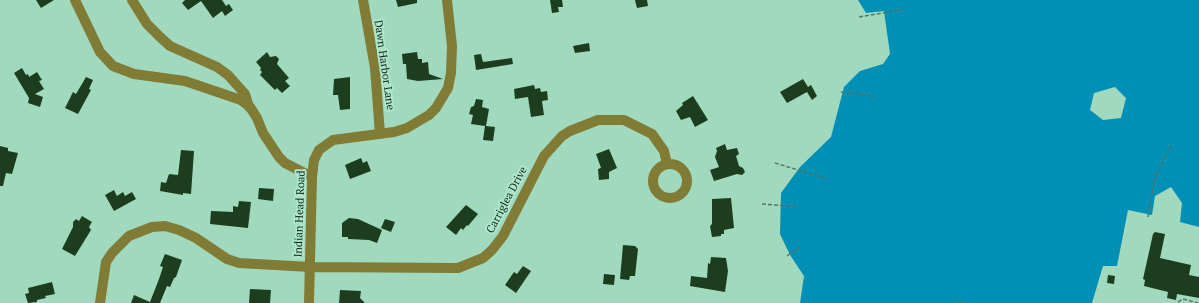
<!DOCTYPE html>
<style>
body{margin:0}
canvas{display:block;background:#a1d9bf}
</style>
<canvas width="1199" height="303"></canvas>
<script>
const c = document.querySelector('canvas').getContext('2d');
c.lineJoin = 'round';
function fill(path, color) { c.fillStyle = color; c.fill(path, 'evenodd'); }
const toPath = rows => new Path2D(rows.map(r => 'M' + r).join(''));
function stroke(path, color, width, dash) { c.strokeStyle = color; c.lineWidth = width; c.lineCap = dash ? 'butt' : 'round'; c.setLineDash(dash || []); c.stroke(path); }
function write(font, color, halo, rows, align = 'center') {
  c.font = font + ' "PT Serif",serif'; c.lineWidth = 4; c.setLineDash([]); c.textBaseline = 'middle'; c.strokeStyle = halo; c.fillStyle = color; for (const [text, x, y, turn = 0] of rows) {
    c.save(); c.translate(x, y); c.rotate((+turn || 0) * Math.PI / 180); c.textAlign = isNaN(turn) ? turn : align; if (halo) c.strokeText(text, 0, 0); c.fillText(text, 0, 0); c.restore();
  }
}
const water = toPath([
 [858,0,1199,0,1199,227,1180,222,1182,203,1171,187,1155,196,1152,215,1128,210,1117,266,1103,266,1092,303,800,303,804,276,790,255,780,234,781,193,800,167,831,137,844,87,860,71,883,64,890,54,884,11,866,13],
 [1115,87,1126,98,1121,118,1103,120,1090,110,1094,93]
]);
const building = toPath([
 [36,0,54,0,41,8],
 [185,0,222,0,226,6,229,4,233,10,225,16,222,11,213,18,201,1,188,10,182,3],
 [396,0,417,0,417,3,398,7],
 [550,0,562,0,563,7,558,7,559,12,552,13],
 [635,0,647,0,648,6,637,8],
 [589,43,590,51,575,53,573,46],
 [267,52,270,57,276,56,279,59,277,64,289,78,285,81,290,86,282,93,277,88,275,90,260,75,262,72,260,70,261,68,256,62],
 [417,52,418,59,422,59,422,63,428,62,429,74,443,79,418,81,407,79,406,64,403,64,402,54],
 [481,54,483,62,512,58,513,64,476,70,474,55],
 [22,68,26,75,28,74,29,77,37,72,42,80,39,81,44,89,35,94,43,97,40,107,28,103,29,98,14,73],
 [86,77,93,80,89,89,91,90,78,114,65,108,73,92,76,94],
 [350,77,350,109,340,110,338,95,333,95,334,79],
 [803,79,808,87,811,85,817,96,812,100,807,92,787,103,780,92],
 [534,85,535,89,540,88,541,92,547,91,548,100,542,101,544,115,531,117,528,97,515,99,514,89],
 [693,96,708,120,695,127,690,117,681,120,676,111,683,105,682,103],
 [476,99,483,100,482,107,489,109,486,126,495,127,493,141,483,140,485,126,471,124,473,115,469,114,471,107,474,106],
 [725,144,727,150,737,148,739,154,736,156,739,166,743,168,745,172,742,175,737,174,714,181,710,170,719,167,715,157,717,151,716,148],
 [0,146,8,148,8,151,18,153,12,174,6,173,3,186,0,186],
 [609,149,617,168,609,172,609,179,599,180,598,169,601,168,596,154],
 [181,150,194,151,191,194,183,193,183,195,160,191,161,182,166,183,169,174,178,175],
 [361,158,363,163,367,161,371,171,350,179,345,165],
 [259,188,274,189,273,201,258,199],
 [114,190,117,196,123,192,125,196,132,192,136,199,114,211,105,195],
 [731,198,734,228,724,230,724,234,721,234,721,236,712,237,710,226,712,224,712,199],
 [239,201,251,202,248,228,210,224,211,211,233,212,233,206,238,207],
 [466,205,478,214,468,226,467,225,463,230,461,228,456,235,446,227],
 [82,216,92,222,89,227,91,230,75,256,62,249,73,227,73,222,76,219,79,221],
 [349,218,358,219,382,230,377,243,369,240,348,239,348,237,342,237,342,223],
 [385,219,395,222,391,232,381,228],
 [1155,232,1165,234,1160,258,1191,265,1189,275,1199,277,1199,298,1177,294,1176,300,1167,298,1168,292,1144,286,1145,280,1143,279,1153,234],
 [623,245,635,246,638,249,635,276,630,276,629,280,620,279],
 [165,254,182,260,176,277,174,278,170,287,167,286,160,303,131,303,134,295,150,302,159,279,163,267,160,266],
 [711,257,726,258,728,271,725,292,690,286,691,276,707,278,708,263,710,264],
 [523,266,531,271,516,293,505,285,514,272,517,274],
 [604,274,615,275,614,285,603,284],
 [1108,275,1115,276,1114,284,1107,283],
 [52,282,55,294,45,296,46,298,37,300,37,302,28,303,25,294,29,293,28,288],
 [250,289,271,290,270,303,249,303],
 [340,290,361,291,360,298,365,303,339,303]
]);
const path = toPath([
 [859,17,905,9],
 [841,92,874,96],
 [775,163,828,179],
 [762,204,800,207],
 [1148,217,1155,178,1172,144],
 [787,256,800,247],
 [1178,302,1183,299,1198,303],
 [960,303,960,302]
]);
const minor = toPath([
 [75,0,100,52,113,66,134,74,185,81,241,100,250,107,257,118,263,133,279,157,285,163,312,177],
 [132,0,147,24,159,36,170,46,217,67,228,75,245,94,249,107],
 [363,0,375,68,380,134],
 '653 181a17 17 0 1 1 34 0a17 17 0 1 1-34 0Z',
 [100,303,106,262,112,253,129,236,152,227,165,226,179,230,196,238,227,259,239,263,310,267,458,268,483,258,492,250,503,236,544,156,562,136,570,131,598,120,624,120,652,134,664,151,667,164],
 [309,303,312,177,314,160,319,150,333,140,394,132,407,128,429,115,436,108,448,88,451,73,452,46,447,0]
]);
const streetNames = [
 ["Dawn Harbor Lane",384,65,82],
 ["Carriglea Drive",507,200,-62],
 ["Indian Head Road",300,214,-88]
];
fill(water, '#008fb5');
fill(building, '#1c3e1e');
stroke(path, '#537968', 1.5, [4, 2]);
stroke(minor, '#807b35', 10);
write('11px', '#12281f', '#aee6cc', streetNames);
</script>
